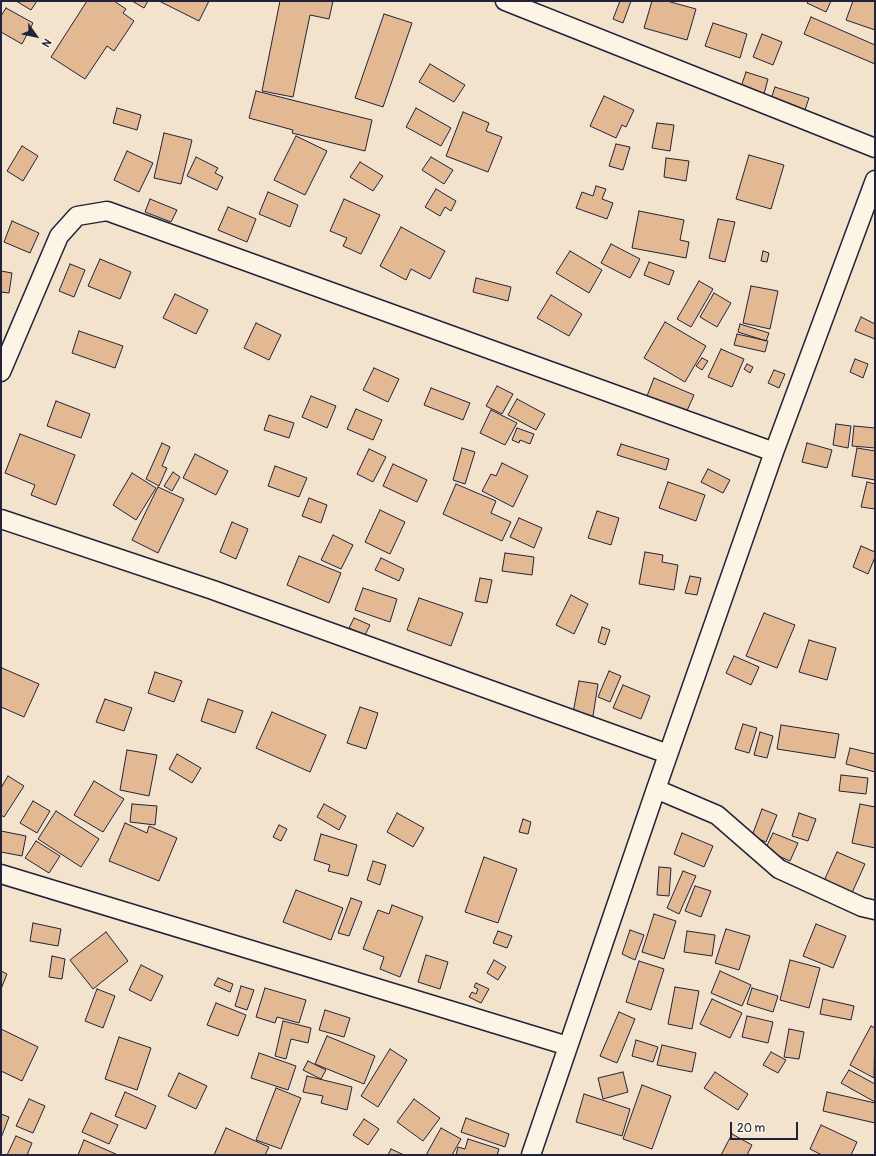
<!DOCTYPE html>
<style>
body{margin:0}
#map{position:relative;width:876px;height:1156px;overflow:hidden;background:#f4e3cc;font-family:Pangolin,sans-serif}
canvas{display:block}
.frame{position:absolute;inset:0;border:2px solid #22223b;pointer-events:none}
.north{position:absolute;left:16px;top:16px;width:40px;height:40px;-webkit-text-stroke:3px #fcf5e5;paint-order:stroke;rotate:123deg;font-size:11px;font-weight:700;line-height:16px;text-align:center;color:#22223b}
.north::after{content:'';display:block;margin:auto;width:14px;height:18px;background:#22223b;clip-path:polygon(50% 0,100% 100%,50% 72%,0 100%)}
.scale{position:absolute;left:730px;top:1122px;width:68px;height:18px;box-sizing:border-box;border:2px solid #22223b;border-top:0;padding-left:5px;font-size:12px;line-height:14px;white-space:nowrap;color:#22223b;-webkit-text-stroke:3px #fcf5e5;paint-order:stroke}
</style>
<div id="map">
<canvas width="876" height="1156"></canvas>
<div class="frame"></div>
<div class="north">N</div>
<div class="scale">20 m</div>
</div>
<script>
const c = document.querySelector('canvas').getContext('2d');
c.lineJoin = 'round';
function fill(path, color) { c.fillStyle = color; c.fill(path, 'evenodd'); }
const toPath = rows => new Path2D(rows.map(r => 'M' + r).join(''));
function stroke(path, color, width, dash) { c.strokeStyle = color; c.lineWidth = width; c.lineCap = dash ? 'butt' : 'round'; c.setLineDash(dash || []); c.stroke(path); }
const building = toPath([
 [16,1,37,1,31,10,16,1],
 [87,1,114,1,126,9,123,13,134,21,114,51,107,46,85,79,51,57,87,1],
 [132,1,148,1,144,8,132,1],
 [159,1,209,1,199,21,159,1],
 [280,1,333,1,329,19,310,15,293,97,262,91,280,1],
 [620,1,631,1,623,23,613,19,620,1],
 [652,1,667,1,696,9,687,40,644,28,652,1],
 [808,1,831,1,826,12,807,3,808,1],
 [853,1,875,1,875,30,846,20,853,1],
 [6,8,33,23,22,44,1,32,1,16,6,8],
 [384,14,412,23,383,107,355,98,384,14],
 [811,17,875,45,875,64,804,34,811,17],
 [713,23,747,34,740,58,705,46,713,23],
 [762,34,782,42,773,65,753,57,762,34],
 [430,64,465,85,454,102,419,82,430,64],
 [746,72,768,79,764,94,741,87,746,72],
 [775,87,809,98,805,110,771,99,775,87],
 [256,91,372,120,365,151,292,133,293,130,249,118,256,91],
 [604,96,634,110,626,127,622,125,616,138,590,126,604,96],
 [117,108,141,115,137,130,113,123,117,108],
 [416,108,451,128,441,146,406,127,416,108],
 [463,112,489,123,486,131,502,137,488,172,446,156,463,112],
 [657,123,674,125,670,151,652,148,657,123],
 [164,133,192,140,181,184,154,178,164,133],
 [296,136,327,151,305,195,274,180,296,136],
 [616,144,630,147,623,170,609,166,616,144],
 [22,146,38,156,23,181,7,171,22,146],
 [127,151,153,163,139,192,114,180,127,151],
 [749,155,784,165,771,209,736,199,749,155],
 [196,157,218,168,215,173,223,177,217,190,187,176,196,157],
 [431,157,453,170,444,184,422,170,431,157],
 [666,158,689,161,686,181,664,177,666,158],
 [360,162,383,176,373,191,350,177,360,162],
 [596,186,606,189,602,199,613,203,607,219,576,208,582,192,593,196,596,186],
 [436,189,456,201,451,211,445,207,440,216,425,207,436,189],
 [268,192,298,205,290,227,259,214,268,192],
 [150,199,177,210,171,222,145,212,150,199],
 [344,199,380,215,361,254,343,246,347,238,330,231,344,199],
 [228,207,256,219,247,242,218,230,228,207],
 [639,211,684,220,680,240,689,242,686,258,632,248,639,211],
 [718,219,735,222,725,262,709,258,718,219],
 [12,221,39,233,30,253,4,242,12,221],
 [401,227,445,251,430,279,411,269,406,280,380,266,401,227],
 [611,244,640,259,630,278,601,263,611,244],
 [570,251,602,270,589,293,556,273,570,251],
 [763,251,769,253,767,262,761,261,763,251],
 [100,259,131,272,120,299,88,286,100,259],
 [649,262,674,271,669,285,644,275,649,262],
 [70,264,85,270,74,297,59,291,70,264],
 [1,271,12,273,9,293,1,292,1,271],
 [476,278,511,287,508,301,473,292,476,278],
 [699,281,713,289,691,327,677,319,699,281],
 [751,286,778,291,770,329,743,323,751,286],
 [714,293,731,303,717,327,700,317,714,293],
 [175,294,208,310,196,334,163,318,175,294],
 [551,295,582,314,569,336,537,318,551,295],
 [861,317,875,324,875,339,855,331,861,317],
 [665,322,706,346,685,382,644,358,665,322],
 [256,323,281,335,269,360,244,348,256,323],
 [740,324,769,333,766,341,738,332,740,324],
 [79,331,123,346,115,368,72,353,79,331],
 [737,334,768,341,765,352,734,345,737,334],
 [721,349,744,359,732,387,708,377,721,349],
 [702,358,708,361,702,370,696,366,702,358],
 [855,359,868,364,863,378,850,372,855,359],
 [747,364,753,367,750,373,744,369,747,364],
 [374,368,399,379,388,402,363,390,374,368],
 [774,370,785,374,779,388,768,383,774,370],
 [654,378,694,395,686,413,647,396,654,378],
 [497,386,513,394,502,414,486,406,497,386],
 [431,388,470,403,463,420,424,405,431,388],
 [311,396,336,406,327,428,302,417,311,396],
 [517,399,545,414,536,430,508,415,517,399],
 [56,401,90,414,81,438,47,426,56,401],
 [356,409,382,420,373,440,347,429,356,409],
 [491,410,517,423,505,445,480,433,491,410],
 [269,415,294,423,289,438,264,430,269,415],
 [836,424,851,426,848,448,833,445,836,424],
 [854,426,875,428,875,448,852,446,854,426],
 [517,428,534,434,530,444,520,440,519,443,512,440,517,428],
 [20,434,75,455,56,505,31,495,35,485,5,473,20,434],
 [162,443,170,447,162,466,167,468,159,486,146,479,162,443],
 [807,443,832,450,827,468,802,462,807,443],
 [621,444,669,459,666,470,617,455,621,444],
 [462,448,475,452,465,484,453,480,462,448],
 [857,448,875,451,875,480,852,476,857,448],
 [369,449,386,457,373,482,357,474,369,449],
 [195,454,228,471,216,495,183,478,195,454],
 [502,463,528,476,513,507,482,491,491,474,496,476,502,463],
 [393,464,427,480,417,502,383,486,393,464],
 [275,466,307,478,299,497,268,486,275,466],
 [708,469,730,480,723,493,701,482,708,469],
 [173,472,180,477,172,491,164,486,173,472],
 [132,473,156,488,136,520,113,505,132,473],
 [668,482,705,495,696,521,659,508,668,482],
 [867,482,875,484,875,509,861,507,867,482],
 [456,484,496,501,491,513,511,522,502,541,443,514,456,484],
 [158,487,184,499,158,553,132,540,158,487],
 [309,498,327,505,321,523,302,516,309,498],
 [380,510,405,522,390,554,365,542,380,510],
 [597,511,619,518,611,545,588,538,597,511],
 [519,518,542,528,534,548,510,537,519,518],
 [232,522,248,529,236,559,220,552,232,522],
 [333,535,353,545,341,569,321,560,333,535],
 [861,546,875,552,875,557,868,574,853,567,861,546],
 [645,552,663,555,662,562,678,565,674,590,639,584,645,552],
 [505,553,534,557,532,575,502,571,505,553],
 [299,556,341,573,329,603,287,585,299,556],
 [381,558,404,569,399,581,375,570,381,558],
 [690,576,701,578,697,595,685,593,690,576],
 [480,578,492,580,487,603,475,601,480,578],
 [363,588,397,599,390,622,355,610,363,588],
 [571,595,588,604,574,634,556,625,571,595],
 [419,598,463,613,451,646,407,630,419,598],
 [764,613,795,625,777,668,746,656,764,613],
 [354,618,370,625,365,635,349,628,354,618],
 [602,627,610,630,605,645,598,642,602,627],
 [809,640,836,648,827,680,799,672,809,640],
 [734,656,759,667,751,685,726,673,734,656],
 [2,668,39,684,24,717,1,707,1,671,2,668],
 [609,671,621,676,610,702,598,697,609,671],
 [155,672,182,681,174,702,148,693,155,672],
 [579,681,598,684,593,716,573,713,579,681],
 [623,685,650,696,641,719,613,708,623,685],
 [105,699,132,708,124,731,96,722,105,699],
 [208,699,243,711,235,733,201,721,208,699],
 [360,707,378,713,366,749,347,743,360,707],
 [272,712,326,735,310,772,256,748,272,712],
 [743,724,757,728,749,753,735,749,743,724],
 [781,725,839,734,835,758,777,749,781,725],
 [760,732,773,736,767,758,754,755,760,732],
 [850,748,875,754,875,772,846,764,850,748],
 [127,750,157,755,149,796,120,790,127,750],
 [177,754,201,768,192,783,169,769,177,754],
 [841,775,868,778,866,794,839,791,841,775],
 [8,776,24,786,4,817,1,815,1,788,8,776],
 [94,781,124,799,103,832,74,815,94,781],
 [33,801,50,811,37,833,20,823,33,801],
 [132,804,157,806,155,825,130,822,132,804],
 [324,804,346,816,339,830,317,817,324,804],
 [860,804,875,807,875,848,852,843,860,804],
 [762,809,777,815,766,842,752,836,762,809],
 [56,811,99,839,81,867,38,839,56,811],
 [397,813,424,828,413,847,387,832,397,813],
 [799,813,816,819,808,841,792,836,799,813],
 [523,819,531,822,528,834,519,832,523,819],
 [125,823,147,833,149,826,177,838,159,881,109,861,125,823],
 [279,825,287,829,281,841,273,837,279,825],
 [1,831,26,836,22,856,1,852,1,831],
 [682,833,713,846,704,867,674,854,682,833],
 [773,833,798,843,790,861,765,850,773,833],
 [321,834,357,845,348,876,328,871,330,865,314,860,321,834],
 [36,841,60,856,49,873,25,858,36,841],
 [837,852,865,864,851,895,823,883,837,852],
 [484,857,517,869,498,923,465,912,484,857],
 [373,861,386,865,380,885,367,880,373,861],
 [659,867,671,868,669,896,657,895,659,867],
 [683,871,696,876,679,914,667,908,683,871],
 [695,886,711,891,701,917,685,911,695,886],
 [296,890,343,908,331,940,283,922,296,890],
 [351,898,362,902,349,936,338,933,351,898],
 [392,905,423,917,400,977,380,969,384,957,363,949,378,910,389,914,392,905],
 [654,914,676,921,664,959,642,952,654,914],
 [33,923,61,929,58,946,30,941,33,923],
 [816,924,846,936,833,968,803,956,816,924],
 [726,929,750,936,739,970,715,963,726,929],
 [630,930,644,935,635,960,622,954,630,930],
 [498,931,512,936,507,948,493,943,498,931],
 [687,931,715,935,712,956,684,952,687,931],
 [106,932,128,961,93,989,70,960,106,932],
 [426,955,448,962,440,989,418,982,426,955],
 [52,956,65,959,62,979,49,977,52,956],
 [494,960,506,967,498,980,487,973,494,960],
 [790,960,820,968,809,1008,780,1000,790,960],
 [639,961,664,969,651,1010,626,1002,639,961],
 [141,965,163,976,151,1001,129,990,141,965],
 [1,971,7,974,1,989,1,971],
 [720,971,751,985,742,1006,711,993,720,971],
 [218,978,233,984,230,992,214,985,218,978],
 [476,983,489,989,481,1003,469,997,472,992,476,994,478,989,474,987,476,983],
 [241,986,254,990,247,1010,235,1006,241,986],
 [675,987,699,991,692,1029,668,1024,675,987],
 [265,988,306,1000,299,1023,277,1017,275,1023,256,1017,265,988],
 [752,988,778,996,773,1012,747,1004,752,988],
 [97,989,115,996,103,1028,85,1021,97,989],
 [712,999,742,1013,730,1038,700,1024,712,999],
 [823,999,854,1006,851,1020,820,1014,823,999],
 [216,1003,246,1015,238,1036,207,1025,216,1003],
 [325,1010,350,1018,344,1037,319,1030,325,1010],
 [619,1012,635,1019,617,1063,600,1056,619,1012],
 [747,1016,773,1022,768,1043,742,1037,747,1016],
 [283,1021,311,1028,308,1043,291,1039,286,1059,275,1056,283,1021],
 [871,1026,875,1028,874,1078,850,1065,871,1026],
 [1,1029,38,1047,22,1081,1,1071,1,1029],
 [789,1029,804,1032,799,1059,784,1057,789,1029],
 [327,1036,375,1056,364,1084,315,1064,327,1036],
 [119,1037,151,1048,137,1090,105,1079,119,1037],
 [636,1040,658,1047,653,1062,632,1056,636,1040],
 [662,1045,696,1053,692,1072,657,1065,662,1045],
 [390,1049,407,1060,378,1107,361,1096,390,1049],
 [771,1052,786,1060,778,1073,763,1065,771,1052],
 [259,1053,296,1066,288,1090,251,1078,259,1053],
 [308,1061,326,1070,321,1079,303,1070,308,1061],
 [849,1070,875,1084,875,1102,841,1083,849,1070],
 [623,1072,628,1092,603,1099,598,1078,623,1072],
 [715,1072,748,1094,738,1110,704,1088,715,1072],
 [179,1073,207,1086,196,1109,168,1096,179,1073],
 [307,1076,352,1087,347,1110,321,1103,323,1096,303,1092,307,1076],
 [642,1085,671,1096,652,1149,623,1139,642,1085],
 [276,1088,301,1098,281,1149,256,1140,276,1088],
 [125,1092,156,1106,146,1129,115,1116,125,1092],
 [827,1092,875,1103,875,1123,823,1111,827,1092],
 [584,1094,630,1109,622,1136,576,1122,584,1094],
 [29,1099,45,1106,33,1133,16,1126,29,1099],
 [414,1099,440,1118,423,1141,397,1122,414,1099],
 [91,1113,118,1125,109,1144,82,1132,91,1113],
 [1,1114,9,1117,1,1138,1,1114],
 [466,1118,509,1134,505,1147,461,1132,466,1118],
 [364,1119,379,1129,368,1145,353,1135,364,1119],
 [821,1125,857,1142,851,1155,822,1155,810,1149,821,1125],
 [226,1128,269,1147,265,1155,214,1155,226,1128],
 [441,1128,461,1139,452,1155,426,1155,441,1128],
 [732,1134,752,1145,747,1155,721,1155,732,1134],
 [16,1136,32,1143,27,1155,7,1155,16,1136],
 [468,1139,499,1149,497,1155,456,1155,458,1147,465,1149,468,1139],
 [84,1140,118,1155,78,1155,84,1140],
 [391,1149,404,1155,388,1155,391,1149]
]);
const street = toPath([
 [505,1,875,148],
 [1,372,59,236,77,216,107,211,774,452],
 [1,519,213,590,668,754],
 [656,789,717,815,779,869,862,907,875,910],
 [1,874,568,1046],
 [531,1155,656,789,774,452,875,180]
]);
fill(building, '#e3b993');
stroke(building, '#22223b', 1);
stroke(street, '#22223b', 21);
stroke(street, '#fcf5e5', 18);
</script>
